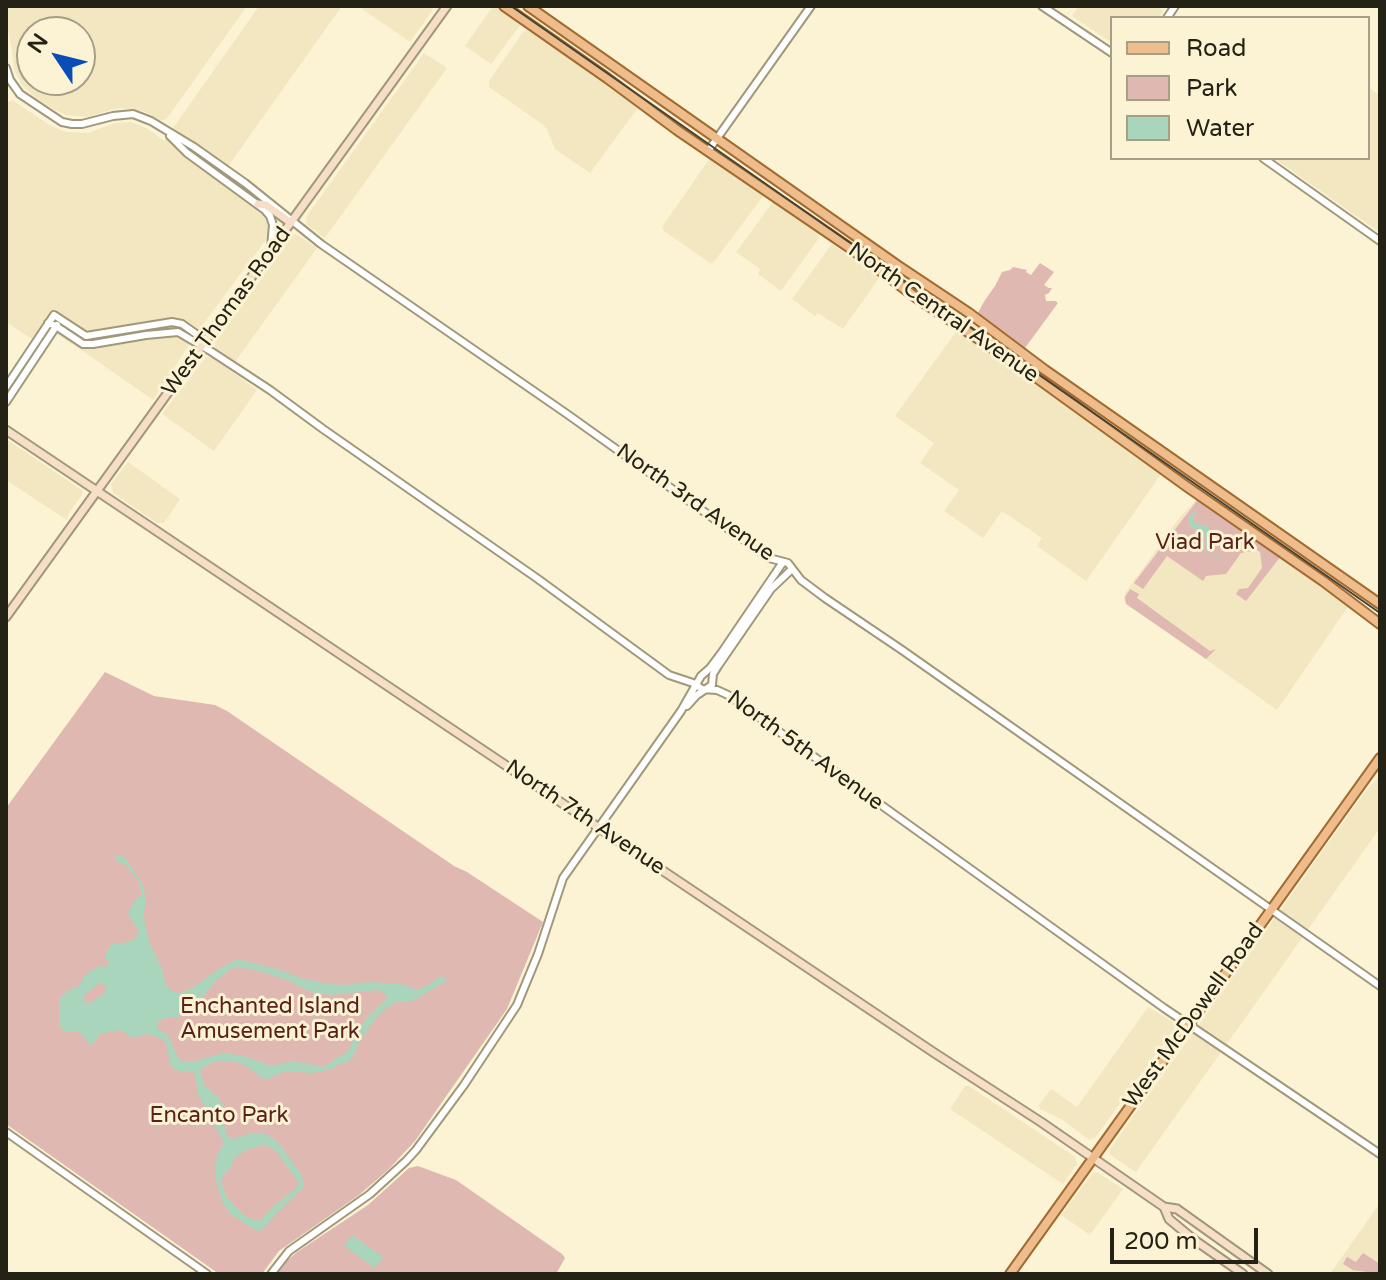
<!DOCTYPE html>
<style>
body{margin:0}
#map{position:relative;width:1386px;height:1280px;overflow:hidden;background:#fbf3d4;font-family:"Varela Round",sans-serif}
canvas{display:block}
.frame{position:absolute;inset:0;border:8px solid #242115;pointer-events:none}
.legend{position:absolute;left:1110px;top:16px;width:260px;height:144px;box-sizing:border-box;background:#fbf3d4;border:2px solid #a59f88;margin:0;padding:10px 14px;list-style:none;font-size:24px;color:#242115}
.legend li{display:flex;align-items:center;gap:16px;height:40px}
.legend b{width:40px;border:2px solid #a59f88}
.north{position:absolute;left:16px;top:16px;width:80px;height:80px;box-sizing:border-box;background:#fbf3d4;border:2px solid #a59f88;border-radius:50%;rotate:305deg;font-size:22px;font-weight:700;line-height:32px;text-align:center;color:#242115}
.north::after{content:'';display:block;margin:auto;width:28px;height:36px;background:#094db7;clip-path:polygon(50% 0,100% 100%,50% 72%,0 100%)}
.scale{position:absolute;left:1110px;top:1228px;width:148px;height:36px;box-sizing:border-box;border:4px solid #242115;border-top:0;padding-left:10px;font-size:24px;line-height:28px;white-space:nowrap;color:#242115;-webkit-text-stroke:6px #fbf3d4;paint-order:stroke}
</style>
<div id="map">
<canvas width="1386" height="1280"></canvas>
<div class="frame"></div>
<ul class="legend">
<li><b style="height:10px;background:#efbd8c"></b>Road</li>
<li><b style="height:22px;background:#e0b8b2"></b>Park</li>
<li><b style="height:22px;background:#a8d5bc"></b>Water</li>
</ul>
<div class="north">N</div>
<div class="scale">200 m</div>
</div>
<script>
const c = document.querySelector('canvas').getContext('2d');
c.lineJoin = 'round';
function fill(path, color) { c.fillStyle = color; c.fill(path, 'evenodd'); }
const toPath = rows => new Path2D(rows.map(r => 'M' + r).join(''));
function stroke(path, color, width, dash) { c.strokeStyle = color; c.lineWidth = width; c.lineCap = dash ? 'butt' : 'round'; c.setLineDash(dash || []); c.stroke(path); }
function write(font, color, halo, rows, align = 'center') {
  c.font = font + ' "Varela Round",sans-serif'; c.lineWidth = 6; c.setLineDash([]); c.textBaseline = 'middle'; c.strokeStyle = halo; c.fillStyle = color; for (const [text, x, y, turn = 0] of rows) {
    c.save(); c.translate(x, y); c.rotate((+turn || 0) * Math.PI / 180); c.textAlign = isNaN(turn) ? turn : align; if (halo) c.strokeText(text, 0, 0); c.fillText(text, 0, 0); c.restore();
  }
}
const built = toPath([
 [6,6,247,6,168,117,162,121,143,111,123,108,114,109,88,117,66,115,51,108,37,99,22,85,14,69,11,44,6,24],
 [32,32,80,32,80,80,32,80],
 [259,6,342,6,219,179,266,214,271,224,270,230,265,241,201,327,153,400,80,349,43,326,32,339,6,322,6,103,12,100,51,126,66,132,88,133,115,123,132,122,148,129,164,141],
 [358,6,433,6,432,11,410,42],
 [493,6,500,6,521,21,521,24,491,64,465,46],
 [1079,6,1156,6,1163,11,1159,18,1112,18,1112,43,1072,16],
 [531,28,637,104,638,108,590,173,555,149,547,129,542,124,489,87,489,81,524,31],
 [424,53,447,68,325,238,307,225,306,217],
 [1368,87,1380,95,1379,232,1274,158,1368,158],
 [710,158,713,158,763,190,764,195,713,263,710,263,664,231,662,227],
 [773,202,818,233,819,238,781,291,758,274,760,269,736,252],
 [296,234,317,248,235,362,215,347,215,343,293,235],
 [832,244,879,278,843,329,818,313,815,316,792,299],
 [966,318,1169,463,1086,581,1037,546,1042,538,1002,511,983,538,944,511,959,490,920,463,934,443,895,416],
 [206,357,213,358,257,390,214,451,162,414],
 [6,439,83,491,81,496,69,513,67,520,6,480],
 [128,462,180,499,164,523,157,523,113,493,111,484],
 [1197,499,1201,499,1350,604,1277,710,1124,601,1125,593,1180,517],
 [1380,775,1380,828,1136,1172,1110,1155,1110,1149,1359,800],
 [1148,1007,1173,1022,1175,1028,1095,1138,1089,1140,1063,1120,1040,1109,1039,1105,1051,1089,1077,1107],
 [965,1086,969,1086,1075,1157,1077,1164,1063,1184,950,1109],
 [1097,1172,1123,1189,1090,1235,1061,1215,1093,1173],
 [1380,1203,1380,1274,1330,1274]
]);
const green = toPath([
 [1040,263,1054,272,1044,285,1049,288,1052,288,1049,293,1045,295,1046,301,1055,301,1058,303,1022,352,975,318,985,300,995,286,1002,272,1010,270,1013,267,1027,270,1026,272,1031,275],
 [1199,498,1281,556,1246,601,1236,594,1239,589,1248,588,1262,568,1260,552,1257,550,1241,553,1226,574,1206,576,1203,581,1167,556,1143,589,1134,583],
 [1130,589,1139,594,1137,598,1210,651,1216,649,1206,659,1126,604,1125,597],
 [105,672,154,696,215,705,227,711,454,866,467,872,543,922,507,1009,415,1141,388,1170,359,1195,279,1251,262,1274,219,1274,6,1124,6,808],
 [418,1166,456,1180,562,1254,565,1258,556,1274,277,1274,287,1261,297,1252,368,1205,409,1168],
 [1363,1253,1380,1264,1380,1274,1353,1270,1343,1264,1347,1257,1356,1262]
]);
const water = toPath([
 [1195,511,1196,514,1193,517,1194,522,1197,524,1207,526,1211,532,1211,539,1208,549,1209,552,1213,555,1221,557,1216,557,1210,554,1206,550,1205,535,1190,526,1188,518],
 [117,854,126,859,143,885,146,903,143,914,149,941,161,967,167,987,173,992,180,993,190,989,222,967,238,959,283,971,300,978,329,984,347,985,368,982,388,983,401,984,417,990,425,987,441,976,448,980,411,1002,397,1002,386,1008,376,1018,361,1039,352,1058,347,1062,338,1064,332,1069,312,1073,285,1071,268,1079,261,1078,247,1066,233,1061,216,1061,201,1068,200,1071,205,1087,217,1096,224,1107,223,1122,227,1136,233,1139,251,1133,262,1133,268,1135,279,1143,301,1174,304,1183,303,1188,278,1212,262,1230,257,1231,250,1227,231,1214,223,1204,216,1180,216,1162,217,1155,224,1142,211,1120,209,1111,199,1098,194,1071,179,1071,173,1068,170,1065,167,1045,162,1039,151,1035,144,1034,133,1038,120,1030,100,1034,94,1043,88,1043,81,1033,77,1032,65,1032,59,1026,59,999,67,991,79,986,84,976,92,970,99,966,106,967,109,963,106,959,106,953,112,944,129,942,138,936,138,930,128,914,134,901,141,896,141,889,139,882,126,865,115,860],
 [237,967,255,970,288,980,311,992,331,995,379,990,385,993,387,998,367,1018,356,1034,349,1050,324,1067,292,1061,272,1066,247,1057,226,1053,211,1056,196,1061,181,1061,177,1056,168,1035,157,1029,157,1023,164,1018,179,1017,203,997,215,981,229,970],
 [100,983,106,986,106,992,95,999,93,1002,86,1003,83,999,85,994],
 [261,1146,268,1146,277,1152,299,1183,297,1187,276,1204,262,1219,258,1221,245,1216,232,1203,226,1196,221,1182,223,1175,231,1167,235,1157,250,1148],
 [352,1235,383,1257,375,1268,344,1246]
]);
const tertiary = toPath([
 [1042,6,1112,53],
 [1167,18,1175,6],
 [6,68,10,80,20,94,62,122,72,124,82,124,113,116,133,114,151,121,194,147,245,183,321,244,567,414,769,558,788,563,801,580,825,598,902,650,1380,986],
 [170,136,187,153,265,210,270,216,273,225,271,247],
 [708,151,811,6],
 [1263,158,1380,241],
 [48,323,56,326,83,344,93,344,146,335,178,332,212,352,270,390,323,429,538,579,669,675,693,683,702,689,717,690,728,695,1164,1008,1380,1154],
 [6,387,54,315,86,336,172,322,182,324,206,341],
 [6,402,57,325],
 [687,706,697,695,712,685,713,674,718,666,771,589,792,569],
 [6,1132,207,1274],
 [271,1274,289,1251,370,1194,406,1161,416,1150,464,1085,517,1005,538,954,563,878,681,711,701,676,710,668,722,652,783,562]
]);
const secondary = toPath([
 [258,204,266,205,291,223],
 [6,430,933,1052,1041,1122,1164,1207,1177,1209,1268,1274],
 [6,617,447,6],
 [1164,1207,1169,1219,1193,1239,1243,1274]
]);
const primary = toPath([
 [504,6,607,78,677,130,850,248,918,299,1030,373,1186,486,1323,581,1380,624],
 [528,6,897,265,969,313,1045,370,1380,604],
 [1010,1274,1380,758]
]);
const tram = toPath([
 [511,6,1380,613]
]);
const streetNames = [
 ["West Thomas Road",227,312,-54],
 ["North Central Avenue",943,313,35],
 ["North 3rd Avenue",695,503,35],
 ["North 5th Avenue",805,751,36],
 ["North 7th Avenue",585,818,34],
 ["West McDowell Road",1194,1016,-54]
];
const parkNames = [
 ["Viad Park",1205,543],
 ["Enchanted Island",270,1007],
 ["Amusement Park",270,1032],
 ["Encanto Park",219,1116]
];
fill(built, '#f2e7c1');
fill(green, '#e0b8b2');
fill(water, '#a8d5bc');
stroke(tertiary, '#a0987b', 10);
stroke(secondary, '#a0987b', 11);
stroke(primary, '#a16a31', 12);
stroke(tertiary, '#fff', 6);
stroke(secondary, '#f7dec6', 7);
stroke(primary, '#efbd8c', 8);
stroke(tram, '#474334', 2);
write('22px', '#242115', '#fbf3d4', streetNames);
write('22px', '#5a201a', '#fbf3d4', parkNames);
</script>
